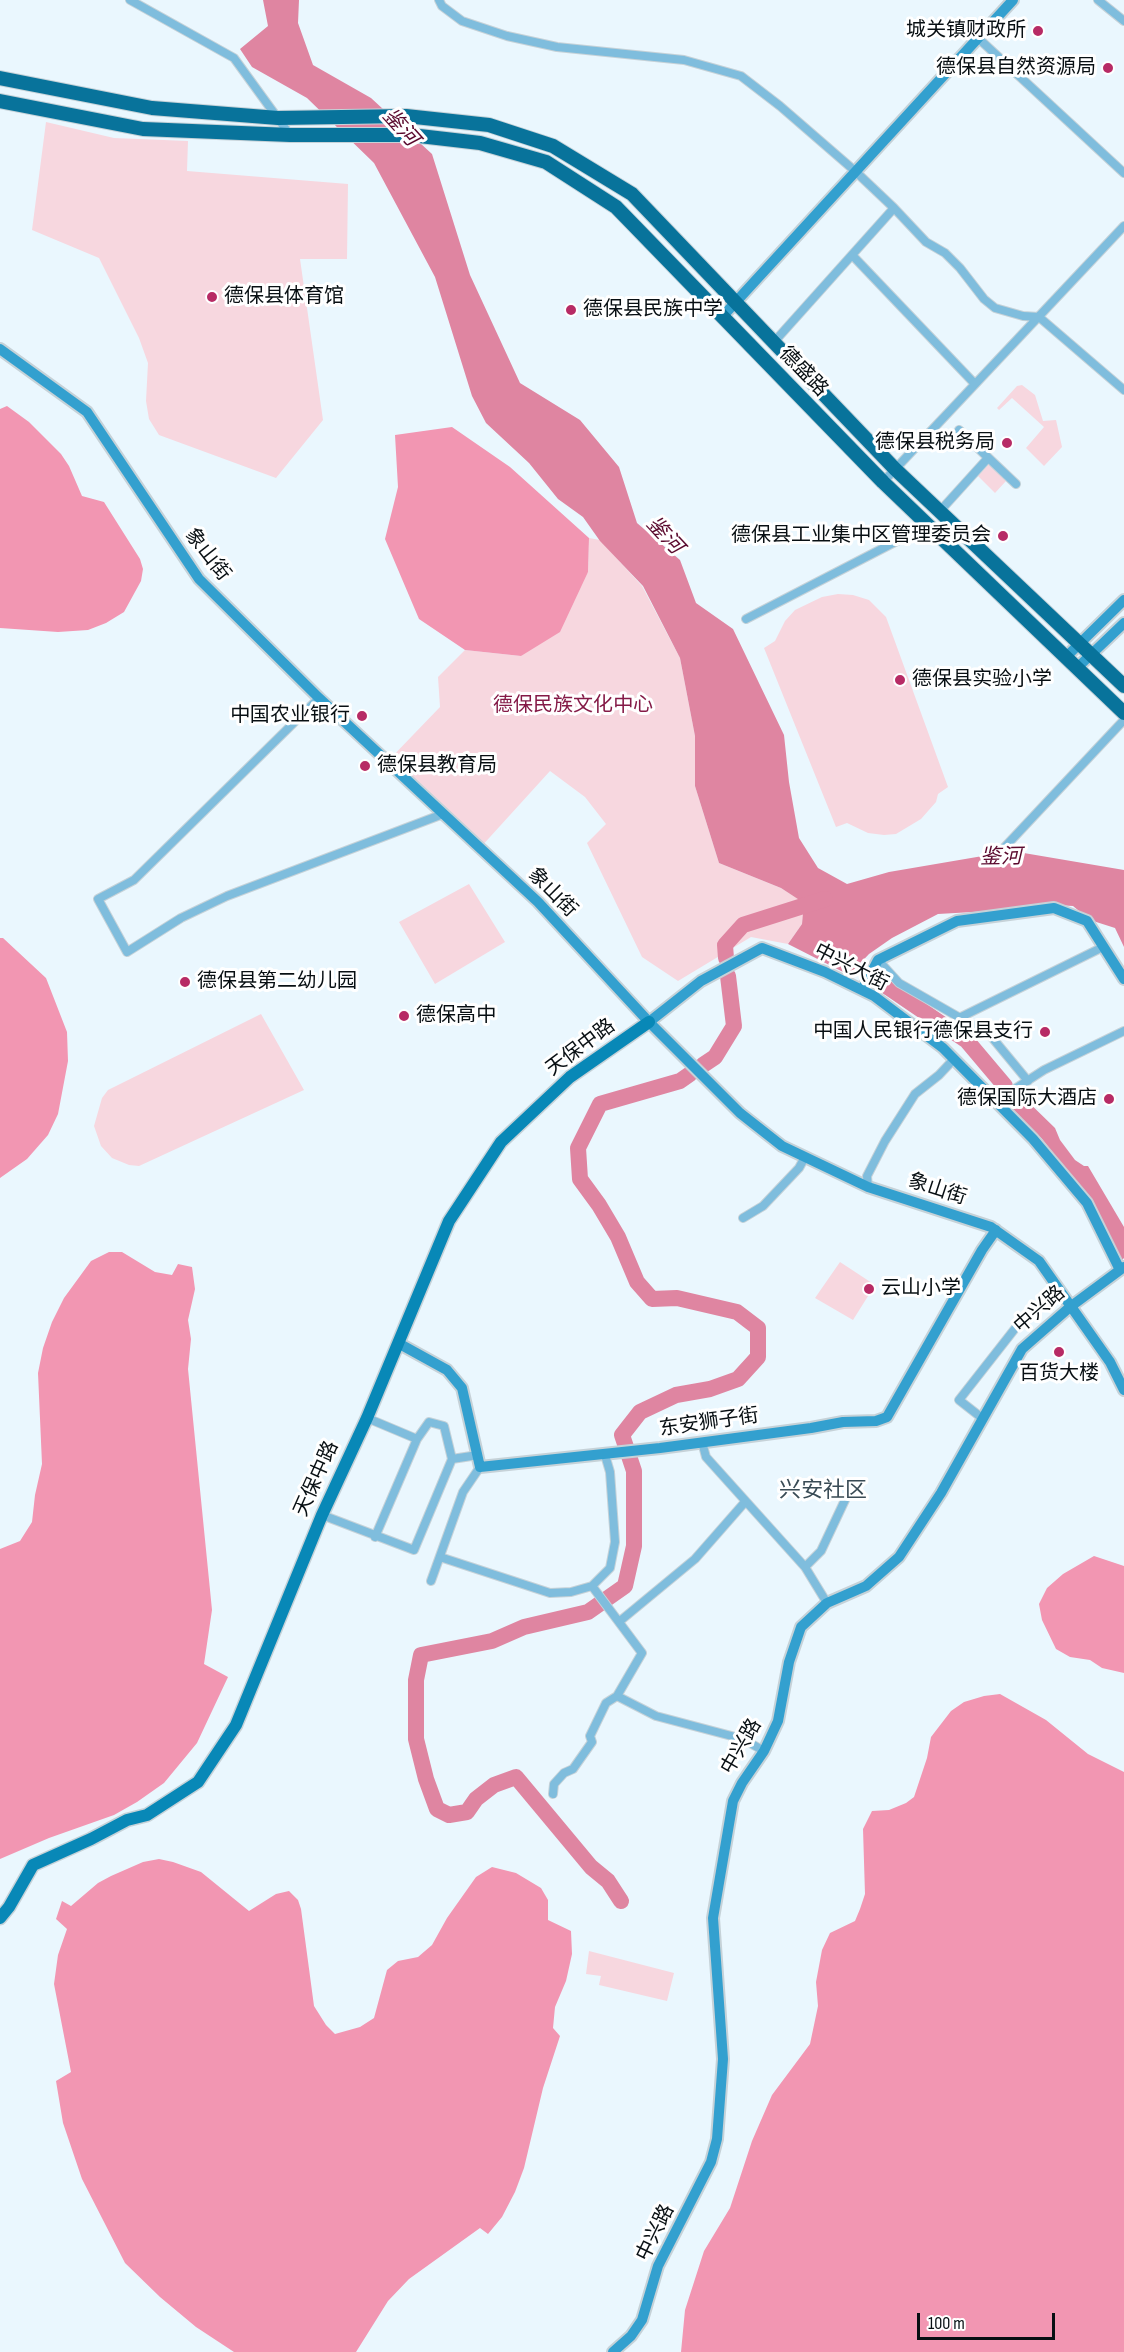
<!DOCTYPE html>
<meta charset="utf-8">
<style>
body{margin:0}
#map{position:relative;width:1124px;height:2352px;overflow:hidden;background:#eaf7fe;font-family:"Sofia Sans Condensed",sans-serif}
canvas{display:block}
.scale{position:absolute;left:917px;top:2313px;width:138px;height:27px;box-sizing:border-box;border:3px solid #080f13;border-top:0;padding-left:8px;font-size:18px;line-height:21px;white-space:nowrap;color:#080f13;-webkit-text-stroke:4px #fff;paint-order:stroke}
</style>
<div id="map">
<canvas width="1124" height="2352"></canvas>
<div class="scale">100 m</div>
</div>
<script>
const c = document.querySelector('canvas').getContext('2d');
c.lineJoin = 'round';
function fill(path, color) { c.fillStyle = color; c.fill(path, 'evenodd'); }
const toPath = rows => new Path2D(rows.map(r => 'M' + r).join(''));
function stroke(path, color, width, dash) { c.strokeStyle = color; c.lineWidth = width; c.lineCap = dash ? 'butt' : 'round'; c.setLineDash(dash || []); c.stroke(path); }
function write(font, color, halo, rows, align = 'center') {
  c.font = font + ' "Sofia Sans Condensed","Noto Sans SC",sans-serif'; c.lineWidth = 6; c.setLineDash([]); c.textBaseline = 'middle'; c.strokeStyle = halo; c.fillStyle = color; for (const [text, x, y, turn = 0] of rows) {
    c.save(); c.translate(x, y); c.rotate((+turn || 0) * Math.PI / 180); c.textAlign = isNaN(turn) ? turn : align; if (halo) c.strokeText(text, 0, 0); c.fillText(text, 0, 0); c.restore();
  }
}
const green = toPath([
 [46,122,114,138,188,141,187,171,348,184,347,259,300,259,323,420,276,478,159,435,149,419,146,401,148,363,139,338,99,258,32,230],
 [1022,385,1035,395,1043,421,1056,420,1062,447,1044,466,1026,448,1044,427,1012,398,999,410,997,408,1017,386],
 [989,464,1006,481,995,493,978,476],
 [589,538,600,540,642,586,680,658,695,736,695,786,719,863,781,888,805,903,802,924,788,944,751,937,678,981,642,957,587,843,606,824,585,797,550,771,480,848,387,762,440,707,438,677,465,650,521,656,588,572],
 [838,594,853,595,869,600,886,617,948,787,938,794,936,802,921,819,896,834,884,835,868,833,847,823,836,827,764,648,775,641,785,621,795,610,822,597],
 [469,884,505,942,435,984,399,922],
 [261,1014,304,1090,139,1166,129,1165,112,1158,101,1146,94,1126,102,1098,108,1090],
 [840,1262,875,1285,853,1320,815,1298],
 [589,1951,674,1973,667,2001,599,1985,601,1976,586,1974]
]);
const forest = toPath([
 [7,406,29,422,61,454,69,466,82,496,104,502,140,559,143,569,141,581,124,612,106,623,88,630,58,632,0,628,0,409],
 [452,427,510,467,589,538,588,572,560,632,521,656,465,650,419,619,385,539,398,487,395,435],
 [0,938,3,938,46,978,67,1032,68,1061,58,1114,48,1135,27,1159,0,1178],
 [109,1252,122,1252,155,1272,172,1275,178,1264,192,1267,195,1289,188,1320,191,1339,188,1369,212,1610,204,1664,228,1677,197,1743,164,1783,137,1802,114,1815,49,1838,0,1859,0,1549,20,1541,32,1522,35,1495,42,1464,38,1373,43,1348,52,1322,64,1298,91,1261],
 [1094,1556,1124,1566,1124,1673,1102,1668,1090,1660,1070,1657,1056,1649,1042,1620,1039,1604,1047,1588,1063,1574],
 [1000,1694,1046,1720,1088,1754,1124,1772,1124,2352,681,2352,685,2310,704,2251,730,2208,752,2141,772,2095,810,2044,818,2006,816,1982,822,1950,830,1933,855,1921,860,1909,865,1894,863,1829,872,1811,889,1810,906,1803,914,1797,927,1758,931,1737,951,1711,964,1702,984,1696],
 [159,1859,173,1862,201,1872,249,1911,276,1894,289,1891,298,1900,301,1909,314,2006,326,2025,335,2034,360,2027,374,2018,387,1970,398,1961,418,1957,432,1945,447,1918,476,1877,492,1867,516,1873,541,1888,548,1900,548,1920,571,1931,572,1954,566,1981,555,2007,553,2028,560,2036,543,2088,524,2168,515,2192,502,2217,488,2234,480,2228,409,2279,388,2301,356,2352,234,2352,196,2327,160,2297,125,2263,82,2179,63,2123,56,2081,71,2072,54,1984,58,1955,67,1929,56,1919,62,1901,71,1906,98,1883,111,1876,143,1862]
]);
const water = toPath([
 [263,0,299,0,298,23,313,65,371,98,432,154,470,275,520,383,580,420,619,467,637,523,680,560,696,603,733,629,784,735,789,782,799,838,818,868,847,884,889,872,1012,851,1124,870,1124,947,1115,928,1090,920,1073,906,1039,904,1008,910,938,914,892,938,869,954,849,975,788,944,802,924,804,903,781,888,719,863,695,786,695,736,680,658,643,586,600,541,583,517,558,499,529,463,486,423,472,396,435,277,374,163,307,98,252,67,240,49,268,26],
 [1018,1092,1055,1128,1060,1140,1075,1160,1084,1166,1088,1166,1124,1227,1124,1258,1122,1260,1119,1259,1057,1158,1042,1139,1005,1101]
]);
const river = toPath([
 [726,958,725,945,743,925,825,899],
 [877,978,889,988,967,1041,1005,1086],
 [703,1065,715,1057,734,1026,728,976],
 [621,1901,608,1881,591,1867,516,1777,494,1785,476,1799,467,1812,449,1815,437,1809,426,1779,416,1739,416,1680,421,1655,492,1641,524,1627,588,1612,625,1586,634,1546,634,1471,622,1435,640,1412,676,1395,710,1389,738,1379,758,1357,758,1328,737,1312,677,1298,652,1299,637,1282,618,1237,599,1205,580,1179,578,1148,600,1104,680,1081,690,1074]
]);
const street = toPath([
 [130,0,234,58,290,135],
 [439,0,442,6,462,21,507,36,557,47,684,60,741,76,780,106,855,171,894,208,926,242,945,253,960,268,984,299,995,308,1023,316,1039,317,1124,390],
 [1098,0,1124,21],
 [978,38,1124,173],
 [852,255,975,384],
 [774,342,894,208],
 [959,430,1016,484],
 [883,482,1124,226],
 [940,511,988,458],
 [746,619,928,525],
 [319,698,134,880,98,899,127,952,181,918,227,896,443,814],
 [1002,850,1124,720],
 [878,960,899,983,990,1035,1028,1081],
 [959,1018,1103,947],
 [996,1101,1044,1070,1124,1031],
 [868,1187,867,1176,885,1141,915,1094,939,1075,954,1059],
 [743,1218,763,1206,799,1168,805,1157],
 [367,1418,417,1439,429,1422,444,1426,452,1459],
 [982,1418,959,1400,1017,1326,1058,1289],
 [702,1442,706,1457,805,1567,827,1603],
 [322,1515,414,1550,452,1459,478,1455],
 [375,1537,417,1439],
 [440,1557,550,1593,571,1592,592,1586,610,1568,615,1542,610,1472,605,1455],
 [805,1567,821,1551,845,1500],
 [431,1581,463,1492,480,1467],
 [620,1621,695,1559,745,1502],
 [617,1696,656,1716,743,1739,764,1751],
 [553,1794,554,1784,564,1773,573,1769,592,1742,590,1736,606,1703,617,1696,642,1653,592,1586]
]);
const secondary = toPath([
 [722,317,1013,0],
 [0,349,87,412,199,579,319,698,538,902,649,1022,740,1113,782,1146,868,1187,991,1227,1039,1261,1110,1362,1124,1390],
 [1066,657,1124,600],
 [1078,667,1124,623],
 [862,990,878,960,957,921,1054,908,1087,921,1124,979],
 [649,1022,701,981,762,948,825,972,874,996,943,1048,1033,1139,1087,1203,1120,1270],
 [398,1343,447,1370,462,1388,480,1467,660,1448,811,1428,843,1422,876,1421,887,1417,982,1250,996,1230],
 [613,2352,631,2336,642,2320,658,2266,711,2162,717,2139,723,2059,713,1918,733,1801,742,1783,764,1751,778,1721,789,1662,801,1627,827,1603,866,1586,899,1557,941,1493,1022,1349,1070,1307,1124,1267]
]);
const primary = toPath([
 [0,1918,9,1907,33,1865,91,1839,127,1820,147,1815,198,1782,236,1725,322,1515,367,1418,449,1221,501,1142,570,1077,649,1022]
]);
const highway = toPath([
 [0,78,152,108,278,118,406,116,489,125,553,146,632,194,895,469,1124,686],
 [0,101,143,129,290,135,411,135,480,143,546,162,616,207,883,482,1124,713]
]);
const markers = [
 [1038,31,6,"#b72b65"],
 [1108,68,6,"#b72b65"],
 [212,297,6,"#b72b65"],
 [571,310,6,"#b72b65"],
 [1007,443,6,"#b72b65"],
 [1003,536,6,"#b72b65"],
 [900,680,6,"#b72b65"],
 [362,716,6,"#b72b65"],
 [365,766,6,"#b72b65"],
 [185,982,6,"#b72b65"],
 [404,1016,6,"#b72b65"],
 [1045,1032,6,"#b72b65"],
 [1109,1099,6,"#b72b65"],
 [869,1289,6,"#b72b65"],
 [1059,1352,6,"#b72b65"]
];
const poiNames = [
 ["城关镇财政所",1026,31],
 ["德保县自然资源局",1096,68],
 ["德保县体育馆",224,297,"left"],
 ["德保县民族中学",583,310,"left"],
 ["德保县税务局",995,443],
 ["德保县工业集中区管理委员会",991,536],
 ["德保县实验小学",912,680,"left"],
 ["中国农业银行",350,716],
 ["德保县教育局",377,766,"left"],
 ["德保县第二幼儿园",197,982,"left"],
 ["德保高中",416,1016,"left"],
 ["中国人民银行德保县支行",1033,1032],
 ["德保国际大酒店",1097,1099],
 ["云山小学",881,1289,"left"],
 ["百货大楼",1059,1374,"center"]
];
const streetNames = [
 ["德盛路",803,372,46],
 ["象山街",207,555,52],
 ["象山街",552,893,45],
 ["中兴大街",851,968,27],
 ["天保中路",581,1048,-37],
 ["象山街",937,1190,18],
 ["中兴路",1040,1310,-41],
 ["东安狮子街",709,1423,-8],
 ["天保中路",317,1479,-66],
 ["中兴路",742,1747,-60],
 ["中兴路",656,2233,-64]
];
const parkNames = [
 ["德保民族文化中心",573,706]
];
const waterNames = [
 ["鉴河",400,128,48],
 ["鉴河",664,536,47],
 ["鉴河",1001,858,-1]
];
const quarterNames = [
 ["兴安社区",823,1491]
];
fill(green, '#f7d7df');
fill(forest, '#f296b2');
fill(water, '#df85a1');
stroke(river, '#df85a1', 16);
stroke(street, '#c6d2d8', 10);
stroke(secondary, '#c6d2d8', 14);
stroke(primary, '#c6d2d8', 15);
stroke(highway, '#c6d2d8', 16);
stroke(street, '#7fbddd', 8);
stroke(secondary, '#33a0cf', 10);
stroke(primary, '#0888b7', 12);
stroke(highway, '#08739b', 14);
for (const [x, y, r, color] of markers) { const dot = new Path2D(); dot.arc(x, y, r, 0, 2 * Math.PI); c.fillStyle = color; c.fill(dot); stroke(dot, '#fff', 2); }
write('20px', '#080f13', '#fff', poiNames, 'right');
write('20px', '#080f13', '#fff', streetNames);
write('20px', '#841a47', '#fff', parkNames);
write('italic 21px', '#5a092d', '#fff', waterNames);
write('22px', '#394b55', '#fff', quarterNames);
</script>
